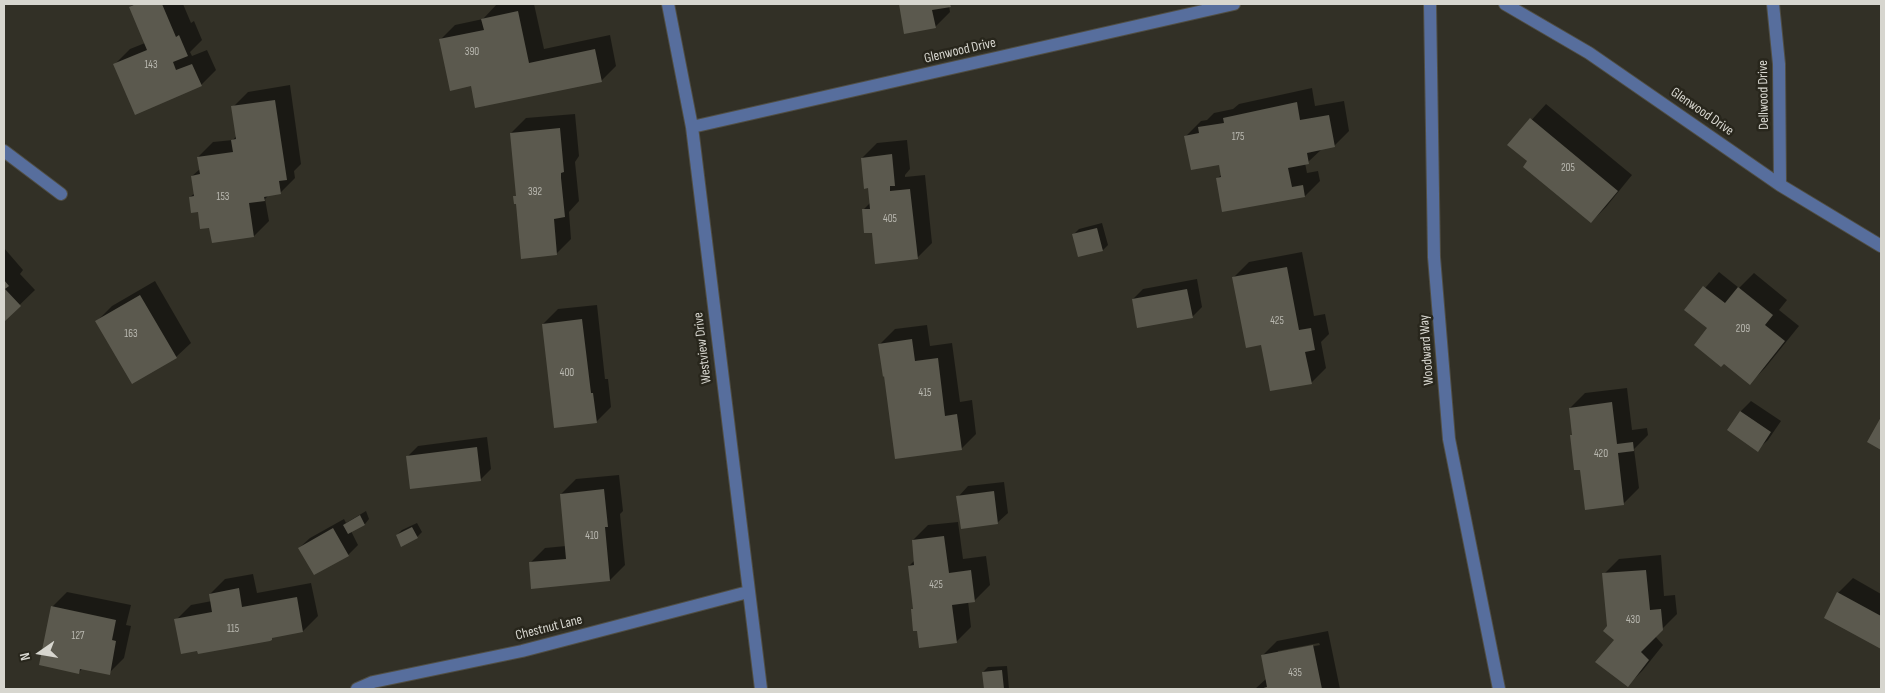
<!DOCTYPE html>
<style>
body{margin:0}
#map{position:relative;width:1885px;height:693px;overflow:hidden;background:#323026;font-family:"Sofia Sans Condensed",sans-serif}
canvas{display:block}
.frame{position:absolute;inset:0;border:5px solid #d7d6cf;pointer-events:none}
.north{position:absolute;left:15px;top:628px;width:50px;height:50px;-webkit-text-stroke:4px #28261c;paint-order:stroke;rotate:257deg;font-size:14px;font-weight:700;line-height:20px;text-align:center;color:#d7d6cf}
.north::after{content:'';display:block;margin:auto;width:18px;height:22px;background:#d7d6cf;clip-path:polygon(50% 0,100% 100%,50% 72%,0 100%)}
</style>
<div id="map">
<canvas width="1885" height="693"></canvas>
<div class="frame"></div>
<div class="north">N</div>
</div>
<script>
const c = document.querySelector('canvas').getContext('2d');
c.lineJoin = 'round';
function fill(path, color) { c.fillStyle = color; c.fill(path, 'evenodd'); }
const toPath = rows => new Path2D(rows.map(r => 'M' + r).join(''));
function stroke(path, color, width, dash) { c.strokeStyle = color; c.lineWidth = width; c.lineCap = dash ? 'butt' : 'round'; c.setLineDash(dash || []); c.stroke(path); }
function write(font, color, halo, rows, align = 'center') {
  c.font = font + ' "Sofia Sans Condensed",sans-serif'; c.lineWidth = 5; c.setLineDash([]); c.textBaseline = 'middle'; c.strokeStyle = halo; c.fillStyle = color; for (const [text, x, y, turn = 0] of rows) {
    c.save(); c.translate(x, y); c.rotate((+turn || 0) * Math.PI / 180); c.textAlign = isNaN(turn) ? turn : align; if (halo) c.strokeText(text, 0, 0); c.fillText(text, 0, 0); c.restore();
  }
}
const shadow = toPath([
 [134,4,183,4,191,23,194,21,202,40,190,52,192,56,207,50,216,70,201,85,115,64,130,49,145,43,130,7],
 [497,4,534,4,544,49,610,35,616,66,601,81,472,85,440,40,455,25,483,19],
 [900,4,952,4,949,6,950,12,935,27,905,33],
 [290,85,301,164,294,171,295,178,280,193,269,195,265,199,269,221,254,236,211,226,190,197,195,193,192,176,200,169,198,157,213,142,233,140,237,135,233,107,248,92],
 [1312,88,1315,106,1344,101,1349,131,1334,146,1322,149,1308,162,1305,163,1307,173,1318,171,1320,181,1305,196,1223,211,1217,179,1222,174,1220,163,1186,136,1201,121,1207,120,1214,113,1233,109,1239,104],
 [1546,104,1632,175,1606,207,1591,222,1529,161,1509,145],
 [575,114,579,156,575,162,579,201,569,212,571,239,556,254,517,203,515,197,517,195,511,133,526,118],
 [907,140,910,169,905,175,905,177,925,175,932,243,917,258,873,231,863,210,870,203,869,187,862,158,877,143],
 [1102,223,1108,245,1103,250,1074,234,1079,229],
 [4,248,23,270,20,274,35,290,4,320],
 [1302,252,1314,316,1325,314,1329,334,1321,342,1326,368,1311,383,1234,277,1249,262],
 [1719,272,1739,288,1754,273,1787,300,1779,310,1799,326,1765,368,1750,383,1708,328,1686,310],
 [1197,279,1202,307,1192,317,1133,299,1143,289],
 [155,281,191,343,176,357,97,321,112,306],
 [597,305,605,379,608,379,611,407,596,422,543,324,558,309],
 [927,325,930,346,952,343,960,402,972,400,976,434,961,449,880,344,895,329],
 [1627,388,1632,430,1647,428,1648,435,1634,449,1639,488,1624,503,1581,468,1571,436,1573,433,1570,408,1585,393],
 [1751,401,1781,421,1768,440,1757,450,1729,429,1741,411],
 [487,437,491,469,481,479,408,456,418,446],
 [619,475,623,511,620,514,625,565,610,580,530,563,545,548,566,546,561,494,576,479],
 [1004,482,1008,513,997,523,958,497,968,486],
 [366,511,369,519,365,524,351,531,358,545,348,555,299,548,310,538,344,519,346,523],
 [958,522,963,559,986,556,990,585,975,600,968,601,971,627,956,642,918,629,912,610,915,607,909,566,915,560,913,540,928,525],
 [417,523,422,532,417,537,397,535,402,530],
 [1661,555,1664,596,1675,595,1677,614,1655,636,1663,645,1643,670,1628,685,1615,640,1608,627,1604,574,1619,559],
 [253,574,257,593,311,583,318,616,303,631,274,636,271,639,176,620,191,605,212,601,210,594,225,579],
 [1853,578,1881,594,1881,648,1826,617,1838,593],
 [67,592,131,605,126,625,131,626,124,658,109,673,83,668,79,672,52,607],
 [1328,631,1340,689,1255,689,1267,678,1262,656,1277,641],
 [1319,643,1320,645,1278,653,1278,651],
 [1007,666,1009,689,985,689,983,672,988,667]
]);
const building = toPath([
 [136,4,162,4,176,37,179,35,188,56,173,62,176,70,192,64,202,86,135,115,113,64,147,50,129,7],
 [899,4,950,4,951,7,932,10,936,28,904,34],
 [518,11,529,63,595,49,602,82,475,108,471,86,450,91,439,39,484,30,481,19],
 [275,100,287,180,279,181,281,194,264,197,265,201,249,203,254,237,212,243,209,228,200,229,198,212,191,213,189,197,194,196,191,176,200,174,197,157,233,152,231,140,236,139,231,106],
 [1297,102,1300,120,1329,115,1335,147,1307,153,1309,164,1288,168,1292,187,1303,185,1305,197,1222,212,1216,178,1221,177,1219,165,1191,170,1184,136,1199,133,1198,127,1224,123,1223,118],
 [1530,118,1618,191,1591,223,1523,167,1527,161,1507,145],
 [560,128,564,172,561,173,561,178,565,217,554,219,557,255,521,259,516,204,514,204,513,196,516,196,510,133],
 [892,154,895,186,890,186,890,191,910,189,918,259,875,264,872,233,864,233,862,209,870,209,868,188,864,189,861,158],
 [1097,228,1103,251,1078,257,1072,234],
 [1287,267,1299,330,1311,328,1315,350,1305,352,1312,384,1270,391,1261,345,1246,348,1232,277],
 [4,280,9,286,5,289,21,306,4,322],
 [1703,286,1725,303,1738,287,1773,315,1765,325,1785,341,1750,385,1724,364,1721,367,1694,345,1707,328,1684,310],
 [1187,289,1193,318,1137,328,1132,299],
 [140,295,177,358,132,384,95,321],
 [582,319,591,393,593,393,597,423,554,428,542,324],
 [912,339,915,361,938,358,945,416,957,414,962,450,895,459,884,376,883,377,878,344],
 [1612,402,1617,444,1633,442,1634,451,1618,453,1624,505,1585,510,1580,470,1574,470,1570,435,1572,435,1569,408],
 [1740,411,1771,432,1758,452,1727,430],
 [1881,417,1881,450,1867,442],
 [477,447,481,481,410,489,406,456],
 [604,489,608,527,605,527,610,581,531,589,529,562,566,559,560,494],
 [994,491,998,524,961,529,956,496],
 [360,515,365,525,348,534,343,525],
 [412,527,418,538,401,547,396,535],
 [333,528,349,556,314,575,298,548],
 [944,536,949,573,971,570,975,602,952,605,957,643,919,648,917,631,913,631,911,609,913,609,908,566,914,565,912,540],
 [1646,570,1650,610,1661,609,1663,630,1641,652,1649,660,1628,687,1595,662,1614,640,1603,631,1607,626,1602,573],
 [239,588,242,607,297,597,303,632,272,638,272,640,270,641,198,654,197,651,181,654,174,619,212,612,209,594],
 [1837,592,1881,616,1881,649,1824,618],
 [51,606,116,620,112,640,116,641,110,675,80,669,79,674,39,665],
 [1313,645,1322,689,1260,689,1267,687,1261,655],
 [1002,670,1004,689,984,689,982,672]
]);
const minor = toPath([
 [668,4,692,127,761,689],
 [1430,4,1434,257,1449,439,1499,689],
 [1505,4,1589,53,1780,185,1881,246],
 [1773,4,1779,64,1780,185],
 [692,127,1234,4],
 [4,151,61,194],
 [357,689,373,682,522,651,748,592]
]);
const numberNames = [
 ["390",472,52],
 ["143",151,65],
 ["175",1238,137],
 ["205",1568,168],
 ["392",535,192],
 ["153",223,197],
 ["405",890,219],
 ["425",1277,321],
 ["209",1743,329],
 ["163",131,334],
 ["400",567,373],
 ["415",925,393],
 ["420",1601,454],
 ["410",592,536],
 ["425",936,585],
 ["430",1633,620],
 ["115",233,629],
 ["127",78,636],
 ["435",1295,673]
];
const streetNames = [
 ["Glenwood Drive",960,51,-13],
 ["Dellwood Drive",1764,95,-91],
 ["Glenwood Drive",1702,112,35],
 ["Westview Drive",703,348,-97],
 ["Woodward Way",1427,350,-94],
 ["Chestnut Lane",549,628,-14]
];
fill(shadow, '#0007');
fill(building, '#5b594e');
stroke(minor, '#504e44', 14);
stroke(minor, '#576e9d', 12);
write('11px', '#b8b7af', null, numberNames);
write('14px', '#d7d6cf', '#28261c', streetNames);
</script>
